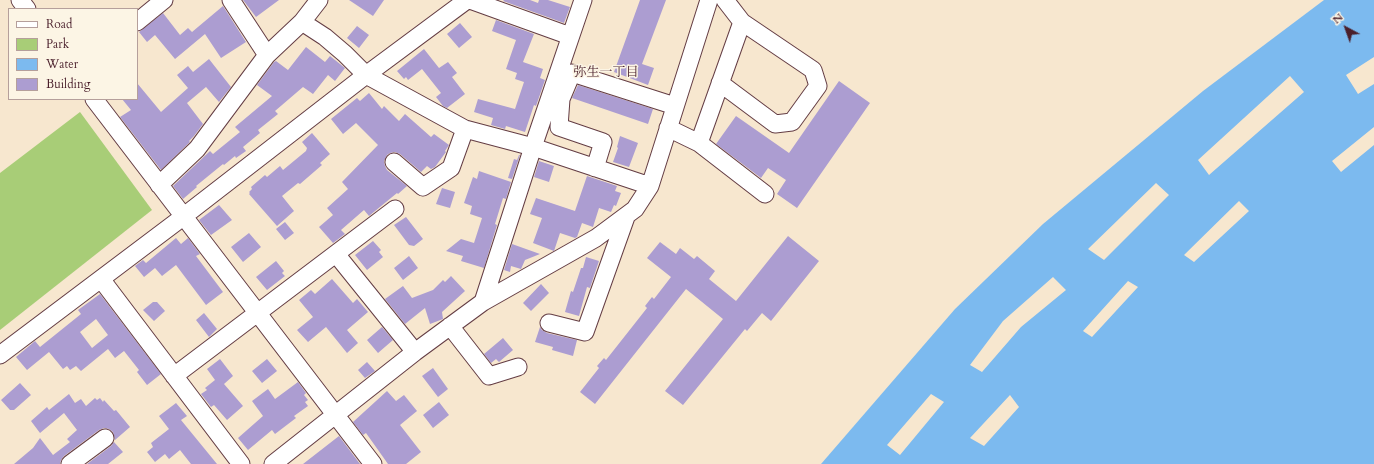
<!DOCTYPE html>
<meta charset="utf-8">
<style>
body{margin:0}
#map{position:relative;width:1374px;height:464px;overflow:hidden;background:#f7e7cf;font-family:Cardo,serif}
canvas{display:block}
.legend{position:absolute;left:8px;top:8px;width:130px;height:92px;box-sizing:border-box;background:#fcf5e5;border:1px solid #b59f9b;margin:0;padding:5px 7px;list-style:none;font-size:12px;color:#4a1f2b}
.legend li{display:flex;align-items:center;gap:8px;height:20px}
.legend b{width:20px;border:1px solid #b59f9b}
.north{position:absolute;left:1326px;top:8px;width:40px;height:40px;-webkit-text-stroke:3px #fcf5e5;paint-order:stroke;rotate:319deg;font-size:11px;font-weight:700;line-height:16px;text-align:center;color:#4a1f2b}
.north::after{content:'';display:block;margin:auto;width:14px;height:18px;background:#4a1f2b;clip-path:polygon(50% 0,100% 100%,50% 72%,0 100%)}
</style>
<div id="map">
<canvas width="1374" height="464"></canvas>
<ul class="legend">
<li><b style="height:5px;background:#fff"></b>Road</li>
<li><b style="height:11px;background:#a8cd77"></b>Park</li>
<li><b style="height:11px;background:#7cbaef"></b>Water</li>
<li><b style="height:11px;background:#ac9dd1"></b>Building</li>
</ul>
<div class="north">N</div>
</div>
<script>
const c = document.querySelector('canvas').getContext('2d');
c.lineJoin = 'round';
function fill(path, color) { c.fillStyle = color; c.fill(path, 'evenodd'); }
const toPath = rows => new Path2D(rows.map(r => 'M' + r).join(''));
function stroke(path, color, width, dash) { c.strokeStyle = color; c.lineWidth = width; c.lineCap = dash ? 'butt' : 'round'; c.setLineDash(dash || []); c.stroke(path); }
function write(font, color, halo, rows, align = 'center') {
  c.font = font + ' Cardo,"Noto Serif JP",serif'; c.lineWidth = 3; c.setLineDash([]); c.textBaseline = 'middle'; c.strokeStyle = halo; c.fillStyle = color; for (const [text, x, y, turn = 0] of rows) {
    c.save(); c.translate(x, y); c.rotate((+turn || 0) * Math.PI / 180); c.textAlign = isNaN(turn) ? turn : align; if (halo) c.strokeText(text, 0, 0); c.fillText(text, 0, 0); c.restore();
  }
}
const green = toPath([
 [80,112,152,210,0,330,0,173]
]);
const water = toPath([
 [1324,0,1374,0,1374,464,821,464,955,309,1043,224,1203,91]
]);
const pier = toPath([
 [1374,57,1374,84,1358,94,1346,75],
 [1290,76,1304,92,1209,175,1198,160],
 [1374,127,1374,145,1341,172,1332,161],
 [1156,183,1169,195,1104,260,1088,249],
 [1239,201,1249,211,1194,262,1184,255],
 [1053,277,1066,290,1021,327,982,372,970,365,1003,321],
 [1128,281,1138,287,1092,337,1083,331],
 [931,394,944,402,900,455,887,445],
 [1010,395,1019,407,984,446,970,438]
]);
const building = toPath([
 [243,0,279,0,256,17],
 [349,0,384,0,373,16],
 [504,0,530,0,538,3,539,0,548,0,570,7,564,23,503,1],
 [640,0,666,0,642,64,654,68,648,85,614,72],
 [223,6,246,42,221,58,205,34,175,59,155,35,147,42,139,32,163,13,180,35,188,28,192,32],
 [496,20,534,34,523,62,543,69,540,78,545,80,536,106,534,105,525,132,506,126,505,129,491,125,493,118,474,112,478,99,515,109,524,82,515,79,517,73,506,69,516,40,492,31],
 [460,23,472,37,459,48,447,34],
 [357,26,369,35,359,48,347,38],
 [306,47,325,62,330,56,345,68,335,81,328,75,313,94,303,87,275,111,278,114,258,130,260,133,243,147,246,151,236,158,235,156,224,165,223,164,196,186,197,187,183,199,173,186,210,151,213,154,240,132,235,127,272,96,257,85,274,62,276,61,288,70],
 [424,49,439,68,448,62,457,73,452,77,465,94,447,108,443,106,436,97,441,93,422,69,408,80,406,77,404,79,397,71],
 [209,59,231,87,219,102,206,87,187,103,203,124,194,136,189,141,190,142,161,170,120,117,131,110,122,99,137,99,137,83,161,112,188,88,177,75,188,66,193,72],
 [839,81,870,103,797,208,777,194,786,180,768,168,761,178,716,144,736,116,789,153],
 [578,85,653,109,648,124,572,98],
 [369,93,382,109,384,106,399,121,405,114,431,137,434,134,449,145,445,151,446,152,435,167,431,169,427,166,421,172,400,154,395,152,390,153,387,155,384,161,385,166,387,170,407,186,398,194,397,193,369,216,364,210,341,230,345,234,333,243,319,227,333,215,327,208,348,189,342,182,378,145,356,123,343,134,331,119,357,98,360,101],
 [312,133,330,154,320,163,322,165,300,184,298,183,282,196,294,211,277,226,249,194,250,193,249,192,252,189,251,187,265,175,267,177,280,166,283,170,306,151,307,148,302,142],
 [620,136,638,143,629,167,613,162,618,148,617,147],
 [519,155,520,155,512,179,508,178,514,159,517,160],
 [539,161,554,166,549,182,534,177],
 [479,171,511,182,506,199,503,198,495,224,497,225,484,268,461,261,463,256,446,251,461,239,474,243,482,218,470,214,472,206,464,203,473,177,477,179],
 [587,176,617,186,615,191,621,193,616,206,614,205,611,212,599,208,593,227,582,223,577,237,575,238,560,233,554,251,533,243,542,218,530,214,536,198,575,211],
 [442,188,455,192,450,208,436,204],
 [219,205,232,220,211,235,199,220],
 [406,217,423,239,414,246,409,245,394,225],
 [285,222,294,233,285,240,276,229],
 [249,233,261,247,243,262,231,247],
 [788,236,819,261,771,321,762,313,747,331,745,329,683,405,665,391,723,319,686,289,595,404,580,392,599,368,597,366,604,358,606,360,647,308,645,306,652,297,654,299,671,277,647,258,660,242,676,254,680,248,694,259,697,256,715,271,709,279,736,301],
 [176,238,181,244,188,238,200,254,196,256,223,292,206,305,176,265,162,276,155,268,144,277,135,266,143,260,146,263],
 [373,241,381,250,379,252,383,257,367,270,355,255],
 [512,244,540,254,525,260,521,269,511,266,510,272,504,270],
 [409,256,418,268,403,280,394,268],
 [586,257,599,261,590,288,587,287,579,316,565,312,571,291,573,292,581,268,583,268],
 [276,261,284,271,282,273,285,276,267,290,256,277],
 [451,276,465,291,442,312,443,319,430,324,425,308,405,324,385,299,403,286,412,298,433,290,443,280,445,282],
 [332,279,353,303,357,299,368,312,347,330,358,343,347,353,326,327,308,342,297,330,313,317,299,300,311,290,315,294],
 [541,284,549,293,531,311,523,303],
 [100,294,161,374,147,385,137,372,139,370,124,351,115,358,108,349,81,371,76,366,70,370,67,366,63,369,49,352,27,370,16,357,35,341,40,347,81,314,78,310],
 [96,319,108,335,92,348,80,332],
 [153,302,157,302,165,311,154,321,143,310],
 [204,313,217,329,209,337,196,320],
 [382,327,393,340,378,353,367,340],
 [540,327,542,330,547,333,577,340,573,356,552,350,553,347,535,342],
 [503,338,513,350,499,362,496,359,491,363,484,354],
 [220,359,233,376,224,384,243,406,227,420,214,405,211,407,201,394,207,390,205,388,215,380,207,369],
 [267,359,277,371,262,383,252,371],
 [367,362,375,371,365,378,358,370],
 [433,368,448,389,438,397,422,376],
 [298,382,306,393,304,395,308,400,305,402,308,406,294,416,296,418,275,434,272,430,248,450,238,438,263,416,252,401,268,389,275,399],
 [20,383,31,395,14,410,10,410,1,400],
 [387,391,396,401,404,395,417,411,400,425,421,452,406,464,388,464,366,433,363,435,353,422],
 [69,394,75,403,81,399,86,406,95,398,97,400,100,398,103,402,104,400,114,411,116,410,130,427,115,440,113,432,109,429,104,428,99,430,64,456,61,460,60,464,14,464,33,448,40,438,53,455,70,442,67,439,77,430,64,413,40,433,31,421,47,407,49,410],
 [439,402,449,415,433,428,423,415],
 [176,403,187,416,181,420,217,464,191,464,180,450,169,459,165,454,155,462,147,452,153,447,151,443,169,429,159,416],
 [339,436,360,464,303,464],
 [114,442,123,452,108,464,87,464,111,446]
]);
const minor = toPath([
 [20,0,27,9],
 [231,0,267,55],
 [470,0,570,36],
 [137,22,164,0],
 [302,22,325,37,345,54,366,75,465,129,533,147,650,186],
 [720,83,775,124,792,122,818,86,813,70,742,22],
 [94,99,373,464],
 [668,128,699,143,742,22,725,0],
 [699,143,765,194],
 [394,162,423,187,451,168,465,129],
 [595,168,603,142,559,127,561,99,572,73,675,106],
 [159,185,197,149,267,55,302,22,319,0],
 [336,254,415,352],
 [101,279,241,464],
 [483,302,533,147,583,0],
 [549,323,585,332,626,217],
 [450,326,489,376,518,367],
 [0,355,175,223,366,75,467,0],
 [174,376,395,209],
 [70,464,105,438],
 [273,464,415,352,483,302,596,238,635,209,650,186,709,0]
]);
const neighbourhoodNames = [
 ["弥生一丁目",606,73]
];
fill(green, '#a8cd77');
fill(water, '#7cbaef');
fill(pier, '#f7e7cf');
fill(building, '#ac9dd1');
stroke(minor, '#643d44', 19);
stroke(minor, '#fff', 17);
write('13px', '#4a1f2b', '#fcf5e5', neighbourhoodNames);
</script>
